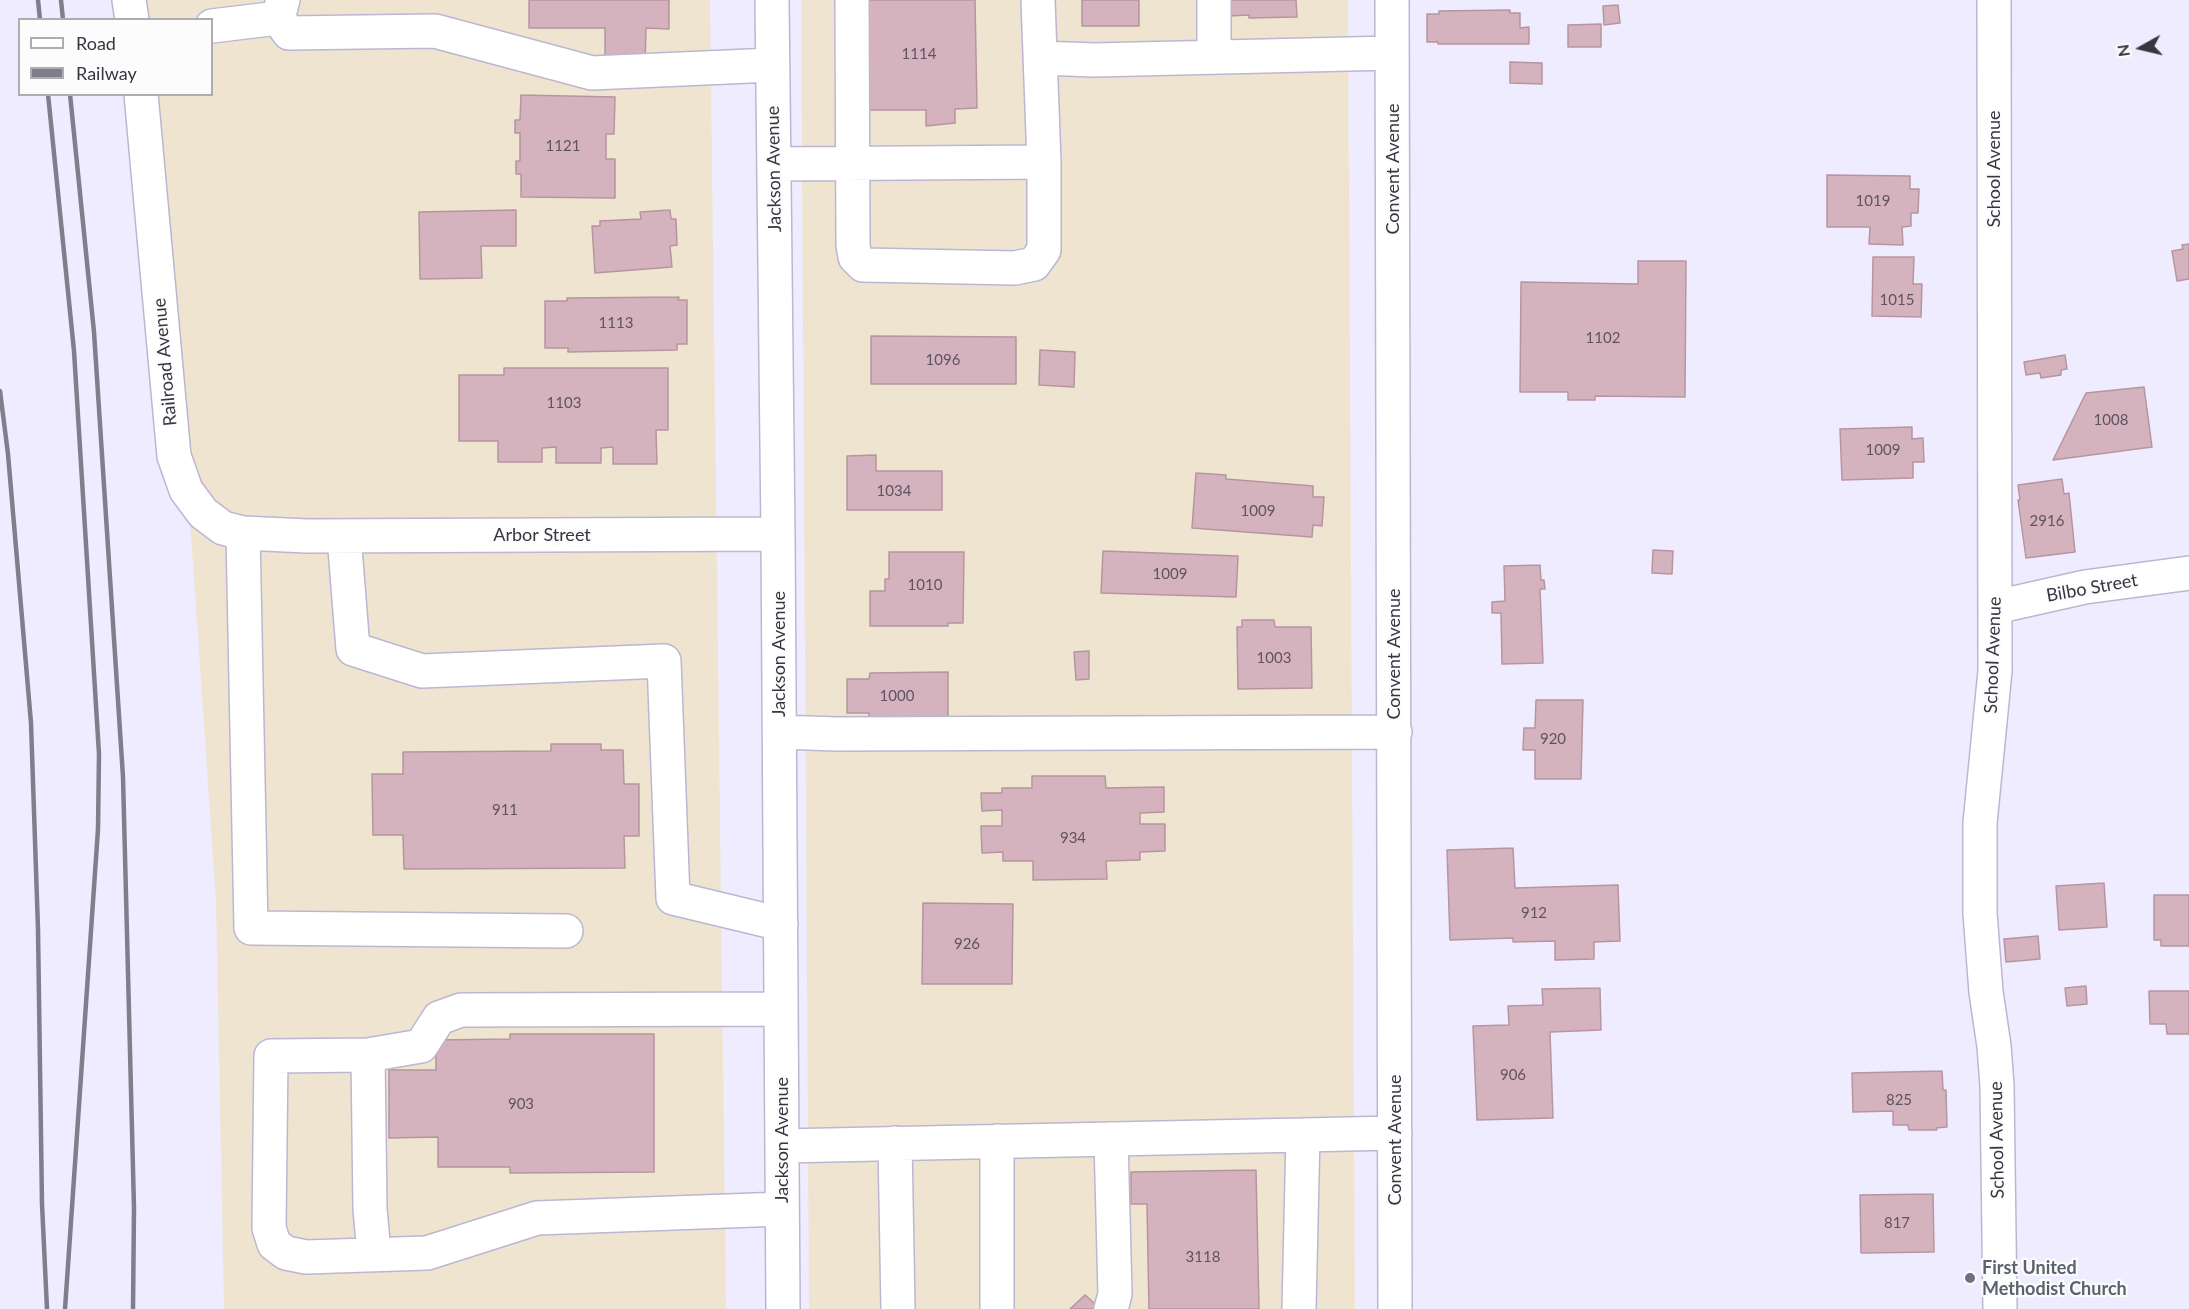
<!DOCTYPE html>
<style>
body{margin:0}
#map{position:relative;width:2189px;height:1309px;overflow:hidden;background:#f0ecff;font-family:Lato,sans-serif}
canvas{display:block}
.legend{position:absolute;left:18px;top:18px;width:195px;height:78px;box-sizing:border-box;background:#fcfcfc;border:2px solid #adacb1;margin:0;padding:8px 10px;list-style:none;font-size:18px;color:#373540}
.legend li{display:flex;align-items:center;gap:12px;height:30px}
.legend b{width:30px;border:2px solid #adacb1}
.north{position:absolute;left:2111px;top:18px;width:60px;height:60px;-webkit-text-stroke:4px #fcfcfc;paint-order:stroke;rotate:262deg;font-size:16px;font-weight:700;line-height:24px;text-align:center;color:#373540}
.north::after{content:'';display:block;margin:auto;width:21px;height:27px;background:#373540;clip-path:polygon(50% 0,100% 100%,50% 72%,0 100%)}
</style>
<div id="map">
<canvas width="2189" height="1309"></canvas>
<ul class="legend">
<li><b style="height:8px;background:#fff"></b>Road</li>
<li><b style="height:8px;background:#817e8c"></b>Railway</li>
</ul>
<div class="north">N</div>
</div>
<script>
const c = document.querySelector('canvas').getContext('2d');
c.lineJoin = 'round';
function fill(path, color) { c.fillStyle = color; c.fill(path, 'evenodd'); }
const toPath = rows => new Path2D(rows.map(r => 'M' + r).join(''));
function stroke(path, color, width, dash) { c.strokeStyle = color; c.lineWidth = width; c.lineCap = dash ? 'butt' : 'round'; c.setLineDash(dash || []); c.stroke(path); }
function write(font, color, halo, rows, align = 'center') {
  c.font = font + ' Lato,sans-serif'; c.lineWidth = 4.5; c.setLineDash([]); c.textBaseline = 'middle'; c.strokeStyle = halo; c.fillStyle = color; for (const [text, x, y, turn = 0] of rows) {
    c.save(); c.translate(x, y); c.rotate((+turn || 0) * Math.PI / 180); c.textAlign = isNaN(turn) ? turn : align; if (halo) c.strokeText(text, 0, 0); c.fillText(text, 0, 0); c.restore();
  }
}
const commercial = toPath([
 [142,0,710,0,726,1309,224,1309,216,903,184,431,151,95,212,94,212,20,144,19],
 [801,0,1348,0,1355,1309,809,1309]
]);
const building = toPath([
 [529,0,669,0,669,29,646,28,645,65,605,65,605,28,529,28,529,0],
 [861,0,975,0,977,108,955,109,955,123,926,126,926,110,861,110,861,0],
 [1082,0,1139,0,1139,26,1082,26,1082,0],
 [1228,0,1296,0,1297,17,1249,18,1249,15,1228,16,1228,0],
 [1618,5,1620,23,1604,25,1603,6,1618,5],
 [1510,10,1510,13,1520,13,1520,28,1529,27,1529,44,1438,44,1438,42,1427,42,1427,14,1439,14,1439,11,1510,10],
 [1601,24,1601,47,1568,47,1568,25,1601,24],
 [1510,62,1542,63,1542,84,1510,83,1510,62],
 [521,95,615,97,614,134,606,134,606,159,615,159,615,198,521,197,521,174,516,174,516,161,520,161,520,133,515,133,515,120,520,120,521,95],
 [1827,175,1910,176,1910,189,1919,189,1918,213,1911,213,1911,226,1902,227,1903,245,1869,244,1870,227,1827,227,1827,175],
 [516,210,516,246,481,246,482,278,420,279,419,212,516,210],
 [670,210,671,219,676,219,677,245,670,246,672,267,595,273,592,226,600,226,600,221,641,219,640,212,670,210],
 [2189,244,2189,279,2177,281,2172,251,2183,249,2182,245,2189,244],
 [1873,257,1914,257,1913,284,1922,284,1921,317,1872,316,1873,257],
 [1638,261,1686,261,1685,397,1595,396,1595,400,1568,400,1568,392,1520,392,1521,282,1638,284,1638,261],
 [679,297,678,300,687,300,687,344,677,344,677,350,568,352,568,348,545,348,545,301,567,301,567,298,679,297],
 [871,336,1016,337,1016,384,871,384,871,336],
 [1040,350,1075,352,1074,387,1039,385,1040,350],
 [2065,355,2067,369,2061,370,2061,375,2041,378,2040,373,2026,375,2024,362,2065,355],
 [504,368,668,368,668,430,656,430,657,464,613,464,613,447,601,448,601,463,556,463,556,447,542,448,542,462,498,462,498,441,459,441,459,375,504,375,504,368],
 [2144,387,2152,447,2053,460,2086,393,2144,387],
 [1912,427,1912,439,1923,438,1924,462,1913,462,1913,478,1842,480,1840,429,1912,427],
 [876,455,876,471,942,471,942,510,847,510,847,456,876,455],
 [1196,473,1226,475,1226,479,1313,486,1313,497,1324,497,1322,526,1313,525,1312,537,1192,528,1196,473],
 [2062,479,2064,494,2069,493,2075,552,2026,558,2018,500,2020,500,2018,485,2062,479],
 [1653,550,1673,551,1672,574,1652,573,1653,550],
 [1103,551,1238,556,1236,597,1101,593,1103,551],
 [889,552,964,552,963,623,948,623,948,626,870,626,870,591,885,591,885,579,889,579,889,552],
 [1540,565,1541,580,1544,580,1545,589,1540,589,1543,663,1502,664,1501,613,1492,613,1492,602,1505,601,1504,566,1540,565],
 [1242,620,1274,620,1275,627,1311,627,1312,688,1238,689,1237,627,1242,627,1242,620],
 [1089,651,1089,679,1076,680,1074,652,1089,651],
 [948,672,948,719,869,720,869,713,847,713,847,679,869,679,870,673,948,672],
 [1536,700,1583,700,1581,779,1535,779,1535,750,1523,750,1524,728,1535,728,1536,700],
 [551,744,601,744,601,750,623,750,624,784,639,784,639,836,624,836,625,868,404,869,403,835,373,835,372,774,403,774,403,752,551,751,551,744],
 [1032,776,1105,776,1106,788,1164,787,1164,812,1140,813,1140,824,1165,824,1165,851,1140,852,1140,860,1106,861,1107,879,1033,880,1033,861,1003,861,1003,852,982,853,981,826,1002,826,1002,810,982,811,981,793,1002,793,1002,788,1032,788,1032,776],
 [1513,848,1515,888,1618,885,1620,941,1594,942,1594,959,1555,960,1555,941,1513,942,1513,938,1450,940,1447,850,1513,848],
 [2104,883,2107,927,2059,930,2056,886,2104,883],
 [2154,895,2189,895,2189,946,2161,946,2161,940,2154,940,2154,895],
 [923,903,1013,904,1012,984,922,984,923,903],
 [2038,936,2040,959,2006,962,2004,939,2038,936],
 [2086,986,2087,1004,2067,1006,2065,988,2086,986],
 [1600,988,1601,1030,1550,1032,1553,1118,1477,1120,1473,1026,1509,1025,1508,1006,1543,1005,1542,989,1600,988],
 [2149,991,2189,991,2189,1034,2167,1034,2166,1024,2150,1024,2149,991],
 [510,1034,654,1034,654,1172,510,1173,510,1167,438,1167,438,1137,389,1138,389,1070,436,1070,436,1040,510,1039,510,1034],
 [1942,1071,1943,1090,1946,1090,1947,1127,1936,1128,1937,1130,1909,1130,1908,1125,1893,1125,1893,1111,1853,1112,1852,1073,1942,1071],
 [1256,1170,1259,1309,1149,1309,1147,1204,1131,1204,1131,1172,1256,1170],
 [1933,1194,1934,1252,1861,1253,1860,1195,1933,1194],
 [1085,1295,1101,1309,1070,1309,1085,1295]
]);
const minor = toPath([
 [129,0,132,20],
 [283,0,278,18,289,33,435,31,592,73,772,65],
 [772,0,778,534,783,1309],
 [852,0,853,245,855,257,863,265,1015,268,1034,264,1044,250,1044,162],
 [1214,0,1214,57],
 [1392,0,1395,1309],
 [1994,0,1995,671,1980,823,1980,913,1986,992,1994,1046,1997,1086,2000,1309],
 [212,26,278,18],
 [1041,58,1094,60,1392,53],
 [141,94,174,456,186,490,203,513,223,528,243,533,307,536,778,534],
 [774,164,1044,162,1038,0],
 [243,533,251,928,566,931],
 [344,536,353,649,422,671,664,661,673,898,781,924],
 [1996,607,2085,587,2189,573],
 [780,732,836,734,1395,732],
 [781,1009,461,1010,439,1018,421,1046,368,1055,271,1056,269,1228,274,1244,286,1253,306,1257,427,1253,537,1218,782,1209],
 [368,1055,370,1209,374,1253],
 [895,1143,898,1309],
 [782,1146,1303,1135],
 [997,1309,997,1141],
 [1111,1309,1115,1294,1111,1139],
 [1299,1309,1303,1135,1395,1133]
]);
const rail = toPath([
 [38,0,40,20],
 [61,0,63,20],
 [48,94,74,351,99,754,98,829,65,1309],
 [70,94,94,332,123,777,134,1208,133,1309],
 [0,391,8,454,31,723,38,929,42,1204,47,1309]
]);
const markers = [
 [1970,1278,6,"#6b7280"]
];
const numberNames = [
 ["1114",919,54],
 ["1121",563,146],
 ["1019",1873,201],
 ["1015",1897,300],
 ["1113",616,323],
 ["1102",1603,338],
 ["1096",943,360],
 ["1103",564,403],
 ["1008",2111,420],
 ["1009",1883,450],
 ["1034",894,491],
 ["1009",1258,511],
 ["2916",2047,521],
 ["1009",1170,574],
 ["1010",925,585],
 ["1003",1274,658],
 ["1000",897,696],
 ["920",1553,739],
 ["911",505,810],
 ["934",1073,838],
 ["912",1534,913],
 ["926",967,944],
 ["906",1513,1075],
 ["825",1899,1100],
 ["903",521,1104],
 ["817",1897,1223],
 ["3118",1203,1257]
];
const streetNames = [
 ["Jackson Avenue",774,169,-91],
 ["Convent Avenue",1393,169,-90],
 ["School Avenue",1994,169,-90],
 ["Railroad Avenue",165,362,-95],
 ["Arbor Street",542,535],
 ["Bilbo Street",2092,588,-10],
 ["Jackson Avenue",779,654,-90],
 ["Convent Avenue",1394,654,-90],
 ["School Avenue",1993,655,-88],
 ["Jackson Avenue",782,1140,-90],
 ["Convent Avenue",1395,1140,-90],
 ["School Avenue",1997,1140,-91]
];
const worshipNames = [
 ["First United",1982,1268],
 ["Methodist Church",1982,1289]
];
fill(commercial, '#efe4cf');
fill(building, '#d5b3be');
stroke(building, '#b695a0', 1.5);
stroke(minor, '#bdb6d3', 36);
stroke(minor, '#fff', 33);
stroke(rail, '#817e8c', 4.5);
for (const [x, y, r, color] of markers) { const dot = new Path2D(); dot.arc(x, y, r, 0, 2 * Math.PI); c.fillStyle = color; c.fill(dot); stroke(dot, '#fcfcfc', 2); }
write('15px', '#5e5460', null, numberNames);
write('18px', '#373540', '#fcfcfc', streetNames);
write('bold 18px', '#5b616d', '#fcfcfc', worshipNames, 'left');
</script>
